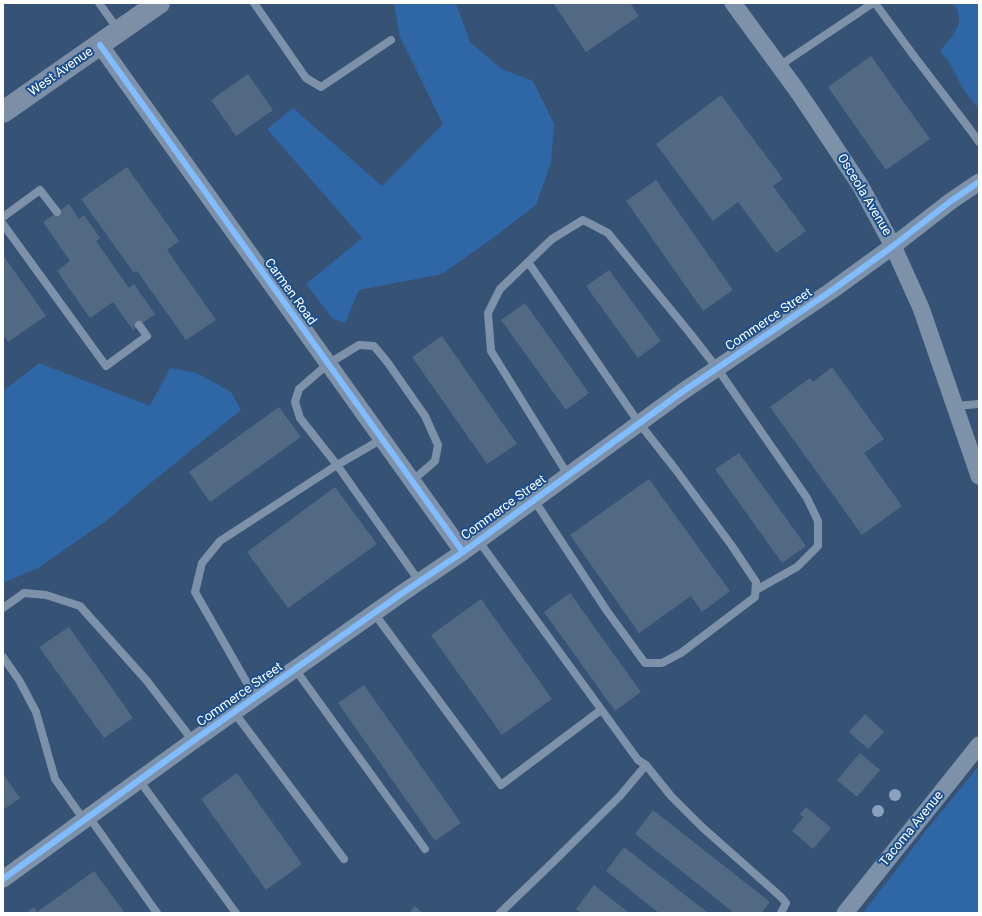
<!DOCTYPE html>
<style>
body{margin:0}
#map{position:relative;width:982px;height:916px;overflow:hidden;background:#365274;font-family:Roboto,sans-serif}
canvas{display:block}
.frame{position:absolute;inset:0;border:4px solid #fff;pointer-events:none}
</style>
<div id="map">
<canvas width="982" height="916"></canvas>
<div class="frame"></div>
</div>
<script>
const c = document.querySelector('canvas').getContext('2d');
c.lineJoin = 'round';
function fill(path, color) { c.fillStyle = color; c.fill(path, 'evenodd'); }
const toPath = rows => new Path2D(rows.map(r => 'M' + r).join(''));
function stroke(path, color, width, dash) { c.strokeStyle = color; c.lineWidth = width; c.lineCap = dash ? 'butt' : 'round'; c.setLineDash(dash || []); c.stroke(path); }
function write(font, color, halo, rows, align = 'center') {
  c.font = font + ' Roboto,sans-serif'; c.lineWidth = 4; c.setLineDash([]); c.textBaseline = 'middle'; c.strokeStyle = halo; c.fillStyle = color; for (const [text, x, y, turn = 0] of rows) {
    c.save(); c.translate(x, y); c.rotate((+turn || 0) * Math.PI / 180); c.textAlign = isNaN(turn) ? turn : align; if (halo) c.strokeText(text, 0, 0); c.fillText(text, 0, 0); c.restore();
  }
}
const green = toPath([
 [394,3,456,3,470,42,502,69,533,81,554,124,551,163,536,205,489,241,442,274,359,290,345,323,333,319,306,284,362,238,267,129,293,108,382,186,443,124,400,37],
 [953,3,979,3,979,110,963,89,949,62,940,51,953,35,959,23,958,11],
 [39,363,150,406,170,368,197,373,231,392,241,410,142,490,110,518,38,568,3,583,3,391],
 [979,766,979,913,863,913,928,828]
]);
const building = toPath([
 [553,3,630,3,639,16,586,52],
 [871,56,930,139,886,170,828,87],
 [248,74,273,110,236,136,211,100],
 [721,95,783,179,773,186,806,231,776,253,738,202,713,221,656,144],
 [127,167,179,241,167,250,216,320,186,340,137,271,134,273,81,199],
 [656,180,733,290,703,311,626,201],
 [69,204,79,219,84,215,100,238,96,241,129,288,134,284,155,314,133,330,113,302,90,318,57,271,70,261,43,222],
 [3,255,46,316,8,342,3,334],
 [609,270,661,341,638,358,586,286],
 [525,303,589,393,566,410,501,320],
 [442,336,517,444,487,464,412,357],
 [832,367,884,439,864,453,902,506,862,535,770,407,810,378,813,382],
 [279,407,301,437,210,502,189,472],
 [739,453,806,546,782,563,715,469],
 [649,479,730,591,702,612,691,596,639,633,570,535],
 [335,487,377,544,288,608,247,552],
 [570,593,641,692,615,711,544,612],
 [481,599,552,699,502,735,431,635],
 [69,627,133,718,104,738,39,647],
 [364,685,461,823,435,841,338,703],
 [865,714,884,732,868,749,849,732],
 [860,753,880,770,857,797,837,780],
 [237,773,302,864,266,890,201,799],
 [3,774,20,798,3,810],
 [806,807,831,828,813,849,792,831,804,817,800,814],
 [653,810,770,902,761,913,734,913,635,834],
 [624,847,708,913,659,913,606,871],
 [94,871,125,913,26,913,34,907,37,912],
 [594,885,629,913,581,913,576,909],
 [415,906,423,913,409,913]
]);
const service = toPath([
 [99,3,119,31],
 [254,3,306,78,321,87,391,40],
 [875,3,914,56,969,128,979,142],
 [779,66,873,3],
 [3,217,40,190,57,212],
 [3,224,106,366,147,336,139,325],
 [528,262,639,423,676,470,732,546,756,582,755,597,681,653,662,663,645,663,607,611,534,500],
 [955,406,979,404],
 [382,439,337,465,300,418,295,402,299,389,328,364,359,345,374,346,388,363,425,416,438,445,435,461,412,481],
 [568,475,491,351,488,313,500,289,552,239,583,220,608,233,689,332,717,368,807,498,818,521,818,546,797,567,756,590],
 [478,540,638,760,646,765,671,796,702,827,781,897,786,903,781,913],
 [3,608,24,593,46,595,80,606,147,681,193,741],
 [374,613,501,785,601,710],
 [3,657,19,680,36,712,55,779,84,820],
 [295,669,425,849],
 [255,697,195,592,202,563,220,541,337,465,419,581],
 [234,712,344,859],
 [139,780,236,913],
 [89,817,157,913],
 [500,913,549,866,620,796,646,765]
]);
const minor = toPath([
 [733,3,796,89,813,114,860,185,893,246,921,308,979,476],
 [100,45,463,552],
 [3,879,193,741,401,594,463,552,682,392,831,291,893,246,951,201,979,182],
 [845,913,979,745]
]);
const primary = toPath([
 [3,112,159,3]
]);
const cycleway = toPath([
 [100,45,463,552],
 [3,879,193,741,401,594,463,552,682,392,831,291,893,246,951,201,979,182]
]);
const trees = [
 [895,795],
 [878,811]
];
const streetNames = [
 ["West Avenue",61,72,-35],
 ["Osceola Avenue",864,195,59],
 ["Carmen Road",290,292,54],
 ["Commerce Street",769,320,-34],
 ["Commerce Street",504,508,-36],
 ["Commerce Street",240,695,-35],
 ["Tacoma Avenue",912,829,-51]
];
fill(green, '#2f66a5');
fill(building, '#526984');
stroke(service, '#7d92a8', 8);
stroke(minor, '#7d92a8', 17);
stroke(primary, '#7d8ea7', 22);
stroke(cycleway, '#80bcff', 6);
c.fillStyle = '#8aa2be';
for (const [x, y] of trees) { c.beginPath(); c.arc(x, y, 6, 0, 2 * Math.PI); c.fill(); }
write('13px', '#fff', '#1b4f8f', streetNames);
</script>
